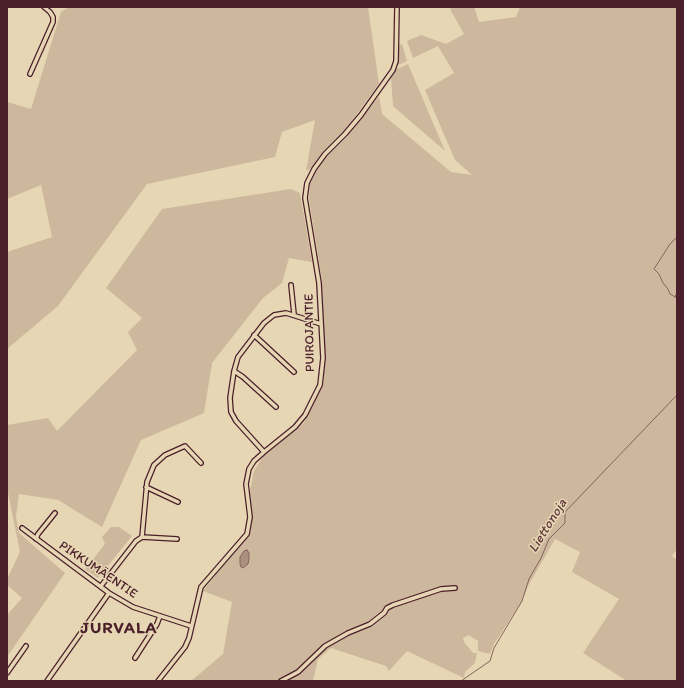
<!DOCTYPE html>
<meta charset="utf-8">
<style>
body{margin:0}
#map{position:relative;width:684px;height:688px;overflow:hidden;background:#e7d6b3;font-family:Itim,sans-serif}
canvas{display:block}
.frame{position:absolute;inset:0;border:8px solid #4a1f2b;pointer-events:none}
</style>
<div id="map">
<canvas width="684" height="688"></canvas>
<div class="frame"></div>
</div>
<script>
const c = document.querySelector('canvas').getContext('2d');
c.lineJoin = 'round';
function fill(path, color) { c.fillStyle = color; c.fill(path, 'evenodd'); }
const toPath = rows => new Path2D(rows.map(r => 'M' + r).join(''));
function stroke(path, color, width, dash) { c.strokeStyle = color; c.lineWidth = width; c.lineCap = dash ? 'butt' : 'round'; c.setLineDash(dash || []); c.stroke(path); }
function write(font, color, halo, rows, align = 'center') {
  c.font = font + ' Itim,sans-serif'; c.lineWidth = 3; c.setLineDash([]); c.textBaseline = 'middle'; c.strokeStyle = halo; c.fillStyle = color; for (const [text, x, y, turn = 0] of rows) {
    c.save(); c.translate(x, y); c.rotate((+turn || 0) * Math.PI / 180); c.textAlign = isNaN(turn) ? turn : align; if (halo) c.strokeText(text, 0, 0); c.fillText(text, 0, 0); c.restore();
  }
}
const green = toPath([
 [69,7,368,7,379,84,343,133,322,153,311,168,306,171,315,120,282,132,275,157,147,184,58,306,7,349,7,252,52,237,41,185,7,199,7,102,31,109,61,12],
 [455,7,474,7,479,22,516,17,520,7,677,7,677,549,672,556,677,560,677,681,627,681,583,653,619,599,572,572,580,552,555,539,528,586,522,601,494,644,490,654,478,651,478,641,469,635,463,638,464,642,473,653,477,653,475,663,465,672,464,678,407,651,389,671,386,666,331,648,318,659,313,681,191,681,223,654,232,602,203,591,251,531,250,490,254,471,265,454,304,423,324,381,322,280,309,199,310,184,316,171,327,156,347,137,379,96,382,114,451,172,472,175,455,160,425,90,454,73,438,46,413,58,407,41,421,35,446,44,464,34,450,9],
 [402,44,407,61,398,65,397,46],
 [408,64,445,151,393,106,391,78,395,70],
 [291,189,300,193,312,262,289,258,282,283,263,298,212,363,204,413,141,440,102,527,58,500,19,494,16,517,19,533,65,573,7,657,7,615,22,598,7,585,7,579,20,552,7,488,7,425,48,418,57,431,137,350,128,332,142,318,106,288,162,209],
 [111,527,119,527,132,536,98,578,85,569,105,544,102,537]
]);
const water = toPath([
 [247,550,249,553,249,559,248,564,243,568,241,567,240,564,240,557,244,551,247,550]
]);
const stream = toPath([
 [677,237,670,244,654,269,659,274,663,283,668,289,670,294,677,298],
 [675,297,677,292],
 [461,681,490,661,494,648,522,601,529,579,541,558,549,539,565,523,565,512,677,395]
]);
const minor = toPath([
 [30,74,53,22,53,17,50,12,44,7],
 [291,285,294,314],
 [254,335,294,372],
 [234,371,243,377,276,407],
 [264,452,236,421,231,412,230,398,234,371,238,357,264,323,274,315,286,313,321,324],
 [146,487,178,502],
 [22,528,109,593,133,607,191,626],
 [142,537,177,539],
 [36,539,38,534,55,513],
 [101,586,136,541,142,537,147,482,154,465,165,455,185,446,201,463],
 [135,658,157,624,160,616],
 [7,673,26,646],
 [47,681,109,593],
 [158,681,185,647,189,638,201,587,247,534,250,517,246,484,249,469,254,461,264,452,295,427,305,415,320,385,323,358,319,283,305,198,307,183,314,169,325,154,345,134,361,115,393,70,396,61,397,7],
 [281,681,298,672,325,646,348,633,370,624,384,613,387,608,393,605,441,589,455,588]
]);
const streetNames = [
 ["PUIROJANTIE",310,333,-91],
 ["PIKKUMÄENTIE",98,570,34]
];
const waterNames = [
 ["Liettonoja",548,526,-58]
];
const districtNames = [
 ["JURVALA",119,629]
];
fill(green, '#ceb89d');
fill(water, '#ac907f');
stroke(water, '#85635d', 1);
stroke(stream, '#85635d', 1);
stroke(minor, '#4a1f2b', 6);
stroke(minor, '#e7d6b3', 3.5);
write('13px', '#4a1f2b', '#e7d6b3', streetNames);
write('italic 14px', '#623b40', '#e7d6b3', waterNames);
c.letterSpacing = '1px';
write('bold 17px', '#4a1f2b', '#e7d6b3', districtNames);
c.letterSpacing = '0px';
</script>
